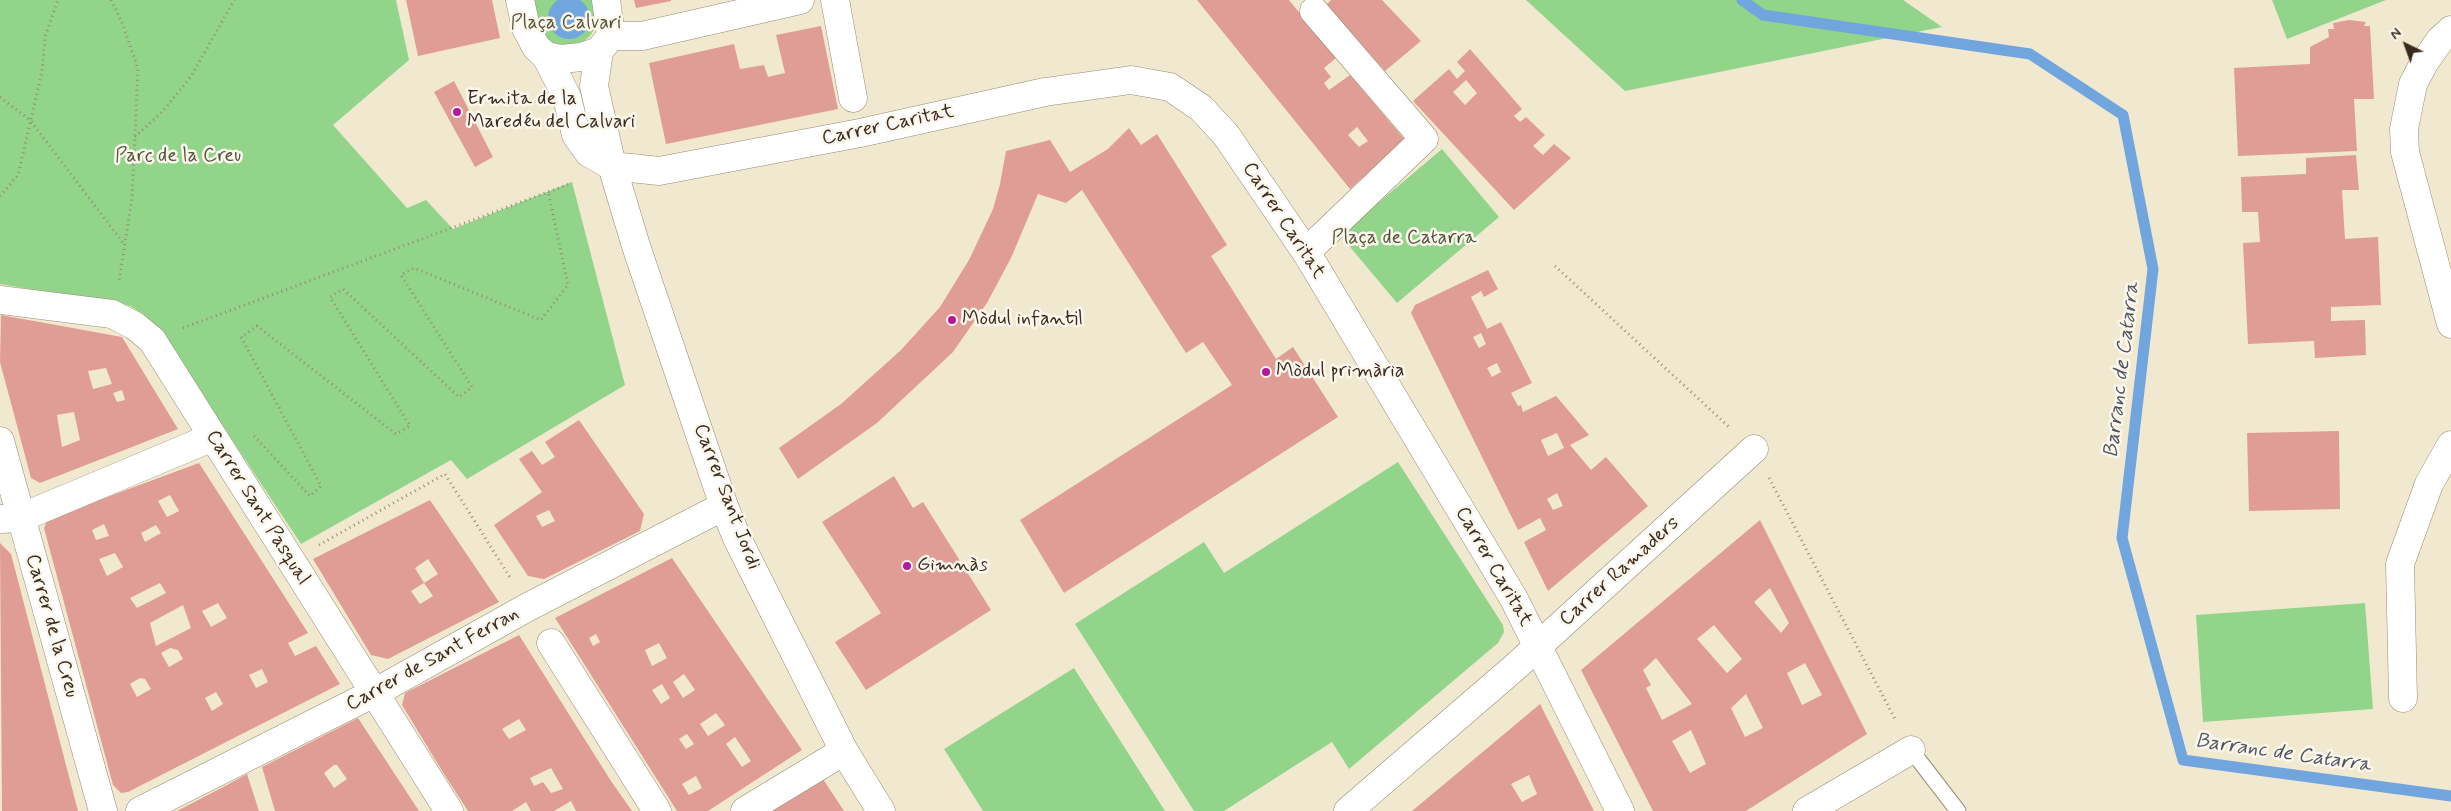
<!DOCTYPE html>
<meta charset="utf-8">
<style>
body{margin:0}
#map{position:relative;width:2451px;height:811px;overflow:hidden;background:#f1e9cf;font-family:Mynerve,sans-serif}
canvas{display:block}
.north{position:absolute;left:2381px;top:20px;width:50px;height:50px;-webkit-text-stroke:4px #fbf7ec;paint-order:stroke;rotate:318deg;font-size:14px;font-weight:700;line-height:20px;text-align:center;color:#3b2a1e}
.north::after{content:'';display:block;margin:auto;width:18px;height:22px;background:#3b2a1e;clip-path:polygon(50% 0,100% 100%,50% 72%,0 100%)}
</style>
<div id="map">
<canvas width="2451" height="811"></canvas>
<div class="north">N</div>
</div>
<script>
const c = document.querySelector('canvas').getContext('2d');
c.lineJoin = 'round';
function fill(path, color) { c.fillStyle = color; c.fill(path, 'evenodd'); }
const toPath = rows => new Path2D(rows.map(r => 'M' + r).join(''));
function stroke(path, color, width, dash) { c.strokeStyle = color; c.lineWidth = width; c.lineCap = dash ? 'butt' : 'round'; c.setLineDash(dash || []); c.stroke(path); }
function write(font, color, halo, rows, align = 'center') {
  c.font = font + ' Mynerve,sans-serif'; c.lineWidth = 5; c.setLineDash([]); c.textBaseline = 'middle'; c.strokeStyle = halo; c.fillStyle = color; for (const [text, x, y, turn = 0] of rows) {
    c.save(); c.translate(x, y); c.rotate((+turn || 0) * Math.PI / 180); c.textAlign = isNaN(turn) ? turn : align; if (halo) c.strokeText(text, 0, 0); c.fillText(text, 0, 0); c.restore();
  }
}
const green = toPath([
 [0,0,396,0,409,60,333,125,407,208,426,200,453,229,572,182,625,385,467,479,451,460,301,544,166,340,147,317,130,306,0,284],
 [533,0,596,0,597,25,590,36,578,46,560,48,546,39,538,24],
 [1526,0,1903,0,1942,27,1625,91],
 [2272,0,2386,0,2287,39],
 [1442,149,1499,217,1397,303,1340,235],
 [1398,462,1503,625,1504,632,1498,643,1349,769,1332,742,1224,811,1194,811,1075,624,1204,542,1224,573],
 [2365,603,2373,709,2203,722,2196,615],
 [1074,668,1165,811,983,811,944,749]
]);
const water = toPath([
 '548 18a21 21 0 1 1 42 0a21 21 0 1 1-42 0Z'
]);
const stream = toPath([
 [1742,0,1763,15,2030,54,2123,115,2153,269,2122,538,2183,760,2451,796]
]);
const building = toPath([
 [406,0,492,0,500,38,418,56],
 [634,0,671,0,671,1,636,8],
 [1197,0,1289,0,1336,58,1324,68,1331,77,1324,83,1329,90,1350,75,1405,140,1350,189],
 [1357,127,1368,141,1359,147,1348,135],
 [1331,0,1382,0,1421,41,1385,71,1326,5],
 [2349,20,2366,22,2364,26,2370,26,2374,99,2354,99,2357,151,2238,156,2234,68,2310,64,2310,47,2329,37,2328,29,2334,29,2333,23],
 [821,26,838,109,666,144,649,63,734,44,740,69,764,65,768,77,785,73,776,35],
 [1470,49,1522,109,1514,116,1520,122,1526,117,1545,135,1533,146,1543,155,1554,144,1571,158,1514,210,1413,101,1449,69,1457,79,1465,71,1457,62],
 [1466,80,1477,93,1465,105,1453,92],
 [454,81,493,157,475,167,434,92],
 [1129,128,1141,145,1157,134,1227,245,1211,256,1276,359,1293,347,1338,417,1064,593,1020,520,1232,385,1203,342,1186,353,1082,190,1066,203,1038,194,1011,258,987,303,953,352,877,423,798,479,779,448,841,404,901,350,940,307,969,260,993,209,1000,184,1006,151,1050,140,1070,172,1108,149],
 [2356,155,2359,190,2342,190,2345,239,2378,237,2381,305,2331,307,2331,321,2365,320,2366,355,2315,358,2314,341,2248,344,2243,243,2260,242,2258,212,2242,212,2241,177,2306,174,2306,158],
 [1488,270,1498,289,1484,297,1481,291,1471,297,1487,329,1501,322,1532,383,1511,393,1518,406,1521,405,1523,412,1556,396,1589,435,1570,445,1591,470,1606,457,1648,506,1548,591,1524,542,1546,530,1540,518,1518,530,1411,313,1415,305],
 [1481,333,1486,344,1479,348,1473,337],
 [1497,363,1501,372,1492,377,1487,368],
 [1557,433,1564,448,1548,456,1541,440],
 [1557,493,1563,506,1553,510,1547,499],
 [1,315,122,337,178,429,40,483,31,478,0,362],
 [106,368,112,384,93,389,88,371],
 [122,390,125,400,117,402,113,393],
 [74,412,80,440,62,447,57,415],
 [579,420,644,514,640,531,544,579,528,576,494,525,542,492,519,459,532,451,542,465,555,457,545,442],
 [549,510,555,521,542,527,536,516],
 [2339,431,2340,509,2249,511,2247,433],
 [199,463,308,633,288,643,295,656,316,646,340,684,128,792,121,793,113,785,44,528,48,519],
 [170,495,179,511,167,517,158,501],
 [104,524,109,536,96,540,92,530],
 [156,525,161,533,145,542,141,533],
 [115,553,123,567,107,576,99,559],
 [160,583,166,593,137,608,130,598],
 [218,603,227,618,211,627,202,611],
 [183,605,191,628,156,646,150,623],
 [170,648,178,650,183,659,169,667,161,653],
 [262,669,268,682,256,688,249,675],
 [140,678,145,679,151,689,137,697,130,684],
 [216,692,223,704,212,711,205,698],
 [894,476,913,508,923,502,991,610,866,690,835,642,881,613,822,522],
 [430,500,499,602,388,659,371,655,313,559],
 [428,559,438,574,424,583,433,596,420,604,411,591,424,583,415,568],
 [1760,520,1867,734,1746,811,1653,811,1581,670],
 [1770,588,1789,623,1781,633,1754,602],
 [1714,625,1742,659,1727,673,1697,639],
 [1656,658,1692,704,1662,720,1646,688,1651,685,1643,670],
 [1805,663,1822,695,1802,705,1787,673],
 [1746,694,1763,728,1745,737,1731,708],
 [1691,730,1706,764,1690,773,1672,741],
 [0,543,11,554,78,811,2,811],
 [672,558,802,750,708,811,677,811,555,618],
 [596,634,600,642,593,646,589,638],
 [659,643,667,658,652,666,645,650],
 [684,674,695,690,683,698,673,682],
 [662,684,670,698,661,704,652,690],
 [716,713,725,725,708,736,700,724],
 [687,734,694,744,686,749,679,739],
 [735,737,751,761,742,767,726,744],
 [696,776,702,788,689,795,682,784],
 [519,635,611,781,632,811,576,811,571,801,554,811,531,811,526,802,512,811,468,811,444,774,402,705,405,693],
 [519,719,526,730,509,739,502,729],
 [551,768,563,789,551,793,543,782,534,786,530,778],
 [1540,704,1594,811,1412,811,1503,735],
 [1529,775,1537,794,1522,802,1511,784],
 [358,718,419,811,275,811,262,767],
 [334,765,337,765,347,779,334,788,324,773],
 [247,774,259,811,177,811,227,785],
 [821,776,844,811,768,811]
]);
const path = toPath([
 [111,0,122,22,138,69,132,198,119,281],
 [0,97,30,120,124,244],
 [135,137,163,111,192,75,234,0],
 [0,196,18,175,42,72,45,37,58,0],
 [1555,266,1729,427],
 [183,328,572,183],
 [254,436,310,496,321,486,241,337,257,326,396,434,410,426,330,297,343,289,459,397,472,387,401,275,414,268,541,320,568,285,548,191],
 [1769,478,1896,721],
 [319,545,445,474,511,579]
]);
const lane = toPath([
 [1911,750,1958,811]
]);
const street = toPath([
 [520,0,526,28,536,47,546,56,561,59,581,57,599,51,611,36,606,0],
 [835,0,853,98],
 [2451,30,2440,40,2424,63,2413,84,2404,129,2405,152,2451,324],
 [611,36,642,36,800,0],
 [599,51,594,86,612,166,636,246,724,506,737,538,844,751,881,811],
 [546,56,567,97,576,135,589,153,612,166,659,171,860,133,1045,92,1131,80,1170,87,1201,108,1226,135,1306,252,1514,599,1620,811],
 [1306,252,1424,139,1314,11],
 [0,300,112,314,135,326,152,340,449,811],
 [0,441,103,811],
 [0,519,20,518,213,437],
 [551,643,657,811],
 [2403,698,2400,564,2429,484,2451,445],
 [140,811,376,692,528,607,724,506],
 [745,811,844,751],
 [1348,811,1514,668,1754,449],
 [1807,811,1911,750]
]);
const markers = [
 [457,112,5,"#b5179e"],
 [952,320,5,"#b5179e"],
 [1266,372,5,"#b5179e"],
 [907,566,5,"#b5179e"]
];
const parkNames = [
 ["Plaça Calvari",566,24],
 ["Parc de la Creu",178,157],
 ["Plaça de Catarra",1404,239]
];
const poiNames = [
 ["Ermita de la",467,100],
 ["Maredéu del Calvari",467,123],
 ["Mòdul infantil",962,320],
 ["Mòdul primària",1276,372],
 ["Gimnàs",917,566]
];
const streetNames = [
 ["Carrer Caritat",888,126,-12],
 ["Carrer Caritat",1283,221,57],
 ["Carrer Sant Jordi",726,497,69],
 ["Carrer Sant Pasqual",257,508,58],
 ["Carrer Caritat",1493,567,60],
 ["Carrer Ramaders",1620,572,-42],
 ["Carrer de la Creu",51,626,74],
 ["Carrer de Sant Ferran",433,660,-29]
];
const waterNames = [
 ["Barranc de Catarra",2123,370,-83],
 ["Barranc de Catarra",2283,754,8]
];
fill(green, '#93d48b');
fill(water, '#71a5de');
stroke(stream, '#71a5de', 11);
fill(building, '#df9d96');
stroke(lane, '#968a76', 17);
stroke(street, '#968a76', 29);
stroke(path, '#968a76', 3, [1, 4]);
stroke(lane, '#fff', 15);
stroke(street, '#fff', 28);
for (const [x, y, r, color] of markers) { const dot = new Path2D(); dot.arc(x, y, r, 0, 2 * Math.PI); c.fillStyle = color; c.fill(dot); stroke(dot, '#fbf7ec', 2); }
write('20px', '#515439', '#fbf7ec', parkNames);
write('20px', '#3b2a1e', '#fbf7ec', poiNames, 'left');
write('20px', '#3b2a1e', '#fbf7ec', streetNames);
write('italic 21px', '#4e5561', '#fbf7ec', waterNames);
</script>
